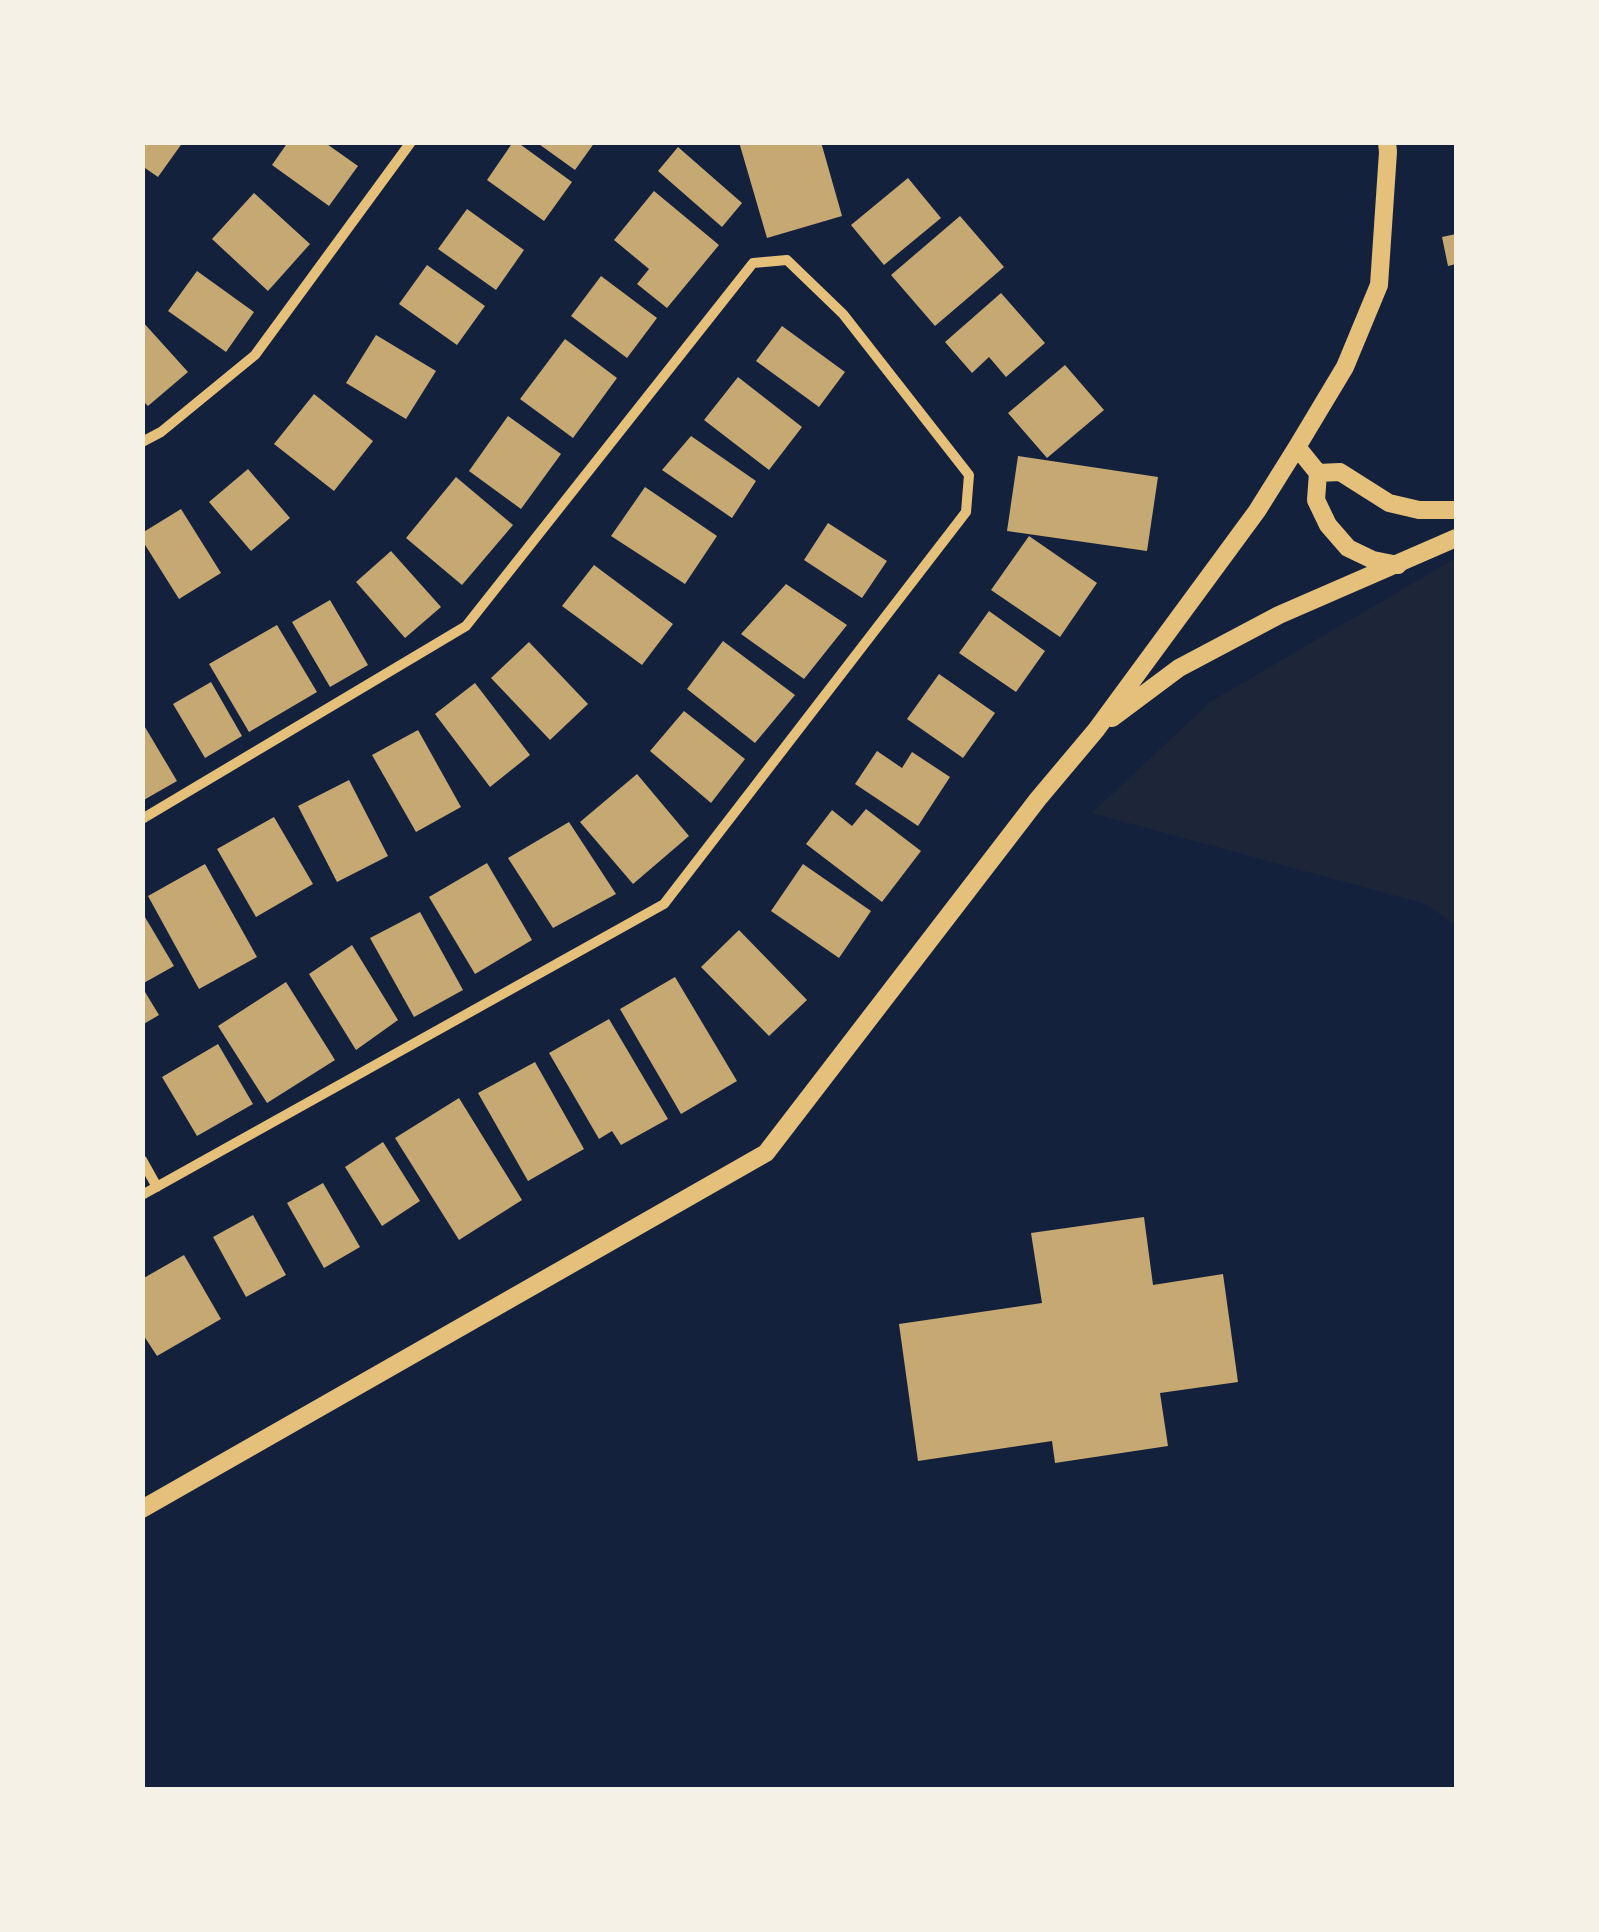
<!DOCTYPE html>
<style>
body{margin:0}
#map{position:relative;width:1599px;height:1932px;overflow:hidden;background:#14213d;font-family:Barlow,sans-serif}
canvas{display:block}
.frame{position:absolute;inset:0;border:145px solid #f6f1e7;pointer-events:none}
</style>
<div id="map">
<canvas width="1599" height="1932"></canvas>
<div class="frame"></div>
</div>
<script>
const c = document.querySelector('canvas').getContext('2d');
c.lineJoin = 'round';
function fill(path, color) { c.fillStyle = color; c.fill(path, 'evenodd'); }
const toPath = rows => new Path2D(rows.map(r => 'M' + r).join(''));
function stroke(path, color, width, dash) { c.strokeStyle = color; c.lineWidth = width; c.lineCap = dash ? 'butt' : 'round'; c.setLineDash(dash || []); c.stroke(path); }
const green = toPath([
 [1456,558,1456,926,1426,904,1092,813,1210,702]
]);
const building = toPath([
 [142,142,183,142,158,177,142,166],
 [288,142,324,142,358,166,329,206,272,165],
 [513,142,517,142,572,182,544,221,487,180],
 [536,142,595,142,575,170],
 [739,142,821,142,842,216,767,238],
 [678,147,742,203,722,227,658,171],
 [908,178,941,218,884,265,851,225],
 [654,191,719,245,667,308,637,284,649,269,614,240],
 [254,193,310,244,268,291,212,239],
 [467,209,524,250,496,290,438,249],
 [960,216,1004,267,935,326,891,275],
 [1456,234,1456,264,1448,266,1442,237],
 [427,265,485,306,457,345,399,304],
 [197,271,254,312,226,352,168,311],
 [601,276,657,318,627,358,571,316],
 [1001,293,1045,343,1006,377,989,357,972,373,945,342],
 [142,321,188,372,148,406,142,400],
 [782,326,845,372,819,407,756,361],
 [376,335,436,371,406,419,346,383],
 [565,339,617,378,573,438,520,399],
 [1065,365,1104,410,1047,458,1008,413],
 [738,377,802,427,769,470,704,420],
 [314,394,373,441,334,491,274,444],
 [508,416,561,454,521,509,469,471],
 [691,436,756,481,732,518,662,470],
 [1018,456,1158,477,1147,551,1007,531],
 [248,469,290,518,251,551,209,502],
 [456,477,513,525,462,585,406,538],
 [645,487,717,536,685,584,611,536],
 [181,509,221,573,179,599,142,540,142,533],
 [828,523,887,561,862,598,804,560],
 [1029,536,1097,583,1060,637,991,590],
 [391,551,441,607,405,638,356,582],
 [594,565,673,624,642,665,562,606],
 [786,584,847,625,804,679,741,634],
 [330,600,368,665,330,687,292,622],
 [989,611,1045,651,1016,692,959,653],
 [277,625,317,692,249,732,209,664],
 [723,641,795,695,755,743,687,689],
 [529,642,588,704,550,740,491,678],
 [939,674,995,713,963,758,907,719],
 [211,682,242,736,205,758,173,704],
 [475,683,530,755,490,787,435,714],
 [684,711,745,759,711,803,650,751],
 [142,722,177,781,142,801],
 [418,730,461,807,416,832,372,755],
 [877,751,902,768,912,752,950,777,918,826,855,784],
 [637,774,689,836,633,884,580,822],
 [349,780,388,856,337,882,298,806],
 [866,809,921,851,882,902,806,844,832,810,852,826],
 [274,817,313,884,256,917,217,849],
 [569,822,616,894,553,928,508,858],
 [487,863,532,940,475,974,429,897],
 [205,864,257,957,199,989,148,896],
 [803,864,871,911,839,958,771,911],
 [142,912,174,966,142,984],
 [420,912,463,990,414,1017,370,938],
 [739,930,807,1000,769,1036,701,967],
 [352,945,398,1020,356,1050,309,974],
 [675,977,737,1081,681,1114,620,1009],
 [286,982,335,1060,267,1103,218,1026],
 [142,987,159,1015,142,1025],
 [609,1019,668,1119,621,1145,612,1131,599,1139,549,1053],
 [218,1044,253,1104,197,1136,162,1077],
 [535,1062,584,1149,528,1181,478,1093],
 [459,1098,522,1200,459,1240,395,1138],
 [383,1142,420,1201,382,1226,345,1167],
 [323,1183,360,1247,324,1268,287,1203],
 [253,1215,286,1275,246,1297,213,1237],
 [1144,1217,1153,1285,1223,1274,1238,1382,1160,1393,1168,1446,1055,1463,1052,1441,918,1461,899,1324,1042,1303,1031,1233],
 [184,1255,221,1319,157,1356,142,1333,142,1279]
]);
const minor = toPath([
 [142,442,161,432,255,355,411,142],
 [142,819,466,626,753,263,787,260,843,314,969,475,966,512,664,904,142,1195],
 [142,1160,157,1187]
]);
const tertiary = toPath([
 [1297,447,1318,473,1316,500,1328,525,1348,548,1373,560,1398,565],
 [1318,473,1340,472,1389,503,1419,510,1456,510],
 [1112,718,1179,668,1279,615,1456,538],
 [142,1509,766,1153,1038,799,1096,730,1257,511,1297,447,1345,367,1379,285,1388,152,1387,142]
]);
fill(green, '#1d2539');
fill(building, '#c6a872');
stroke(minor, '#e5c07b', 10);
stroke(tertiary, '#e5c07b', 18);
</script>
